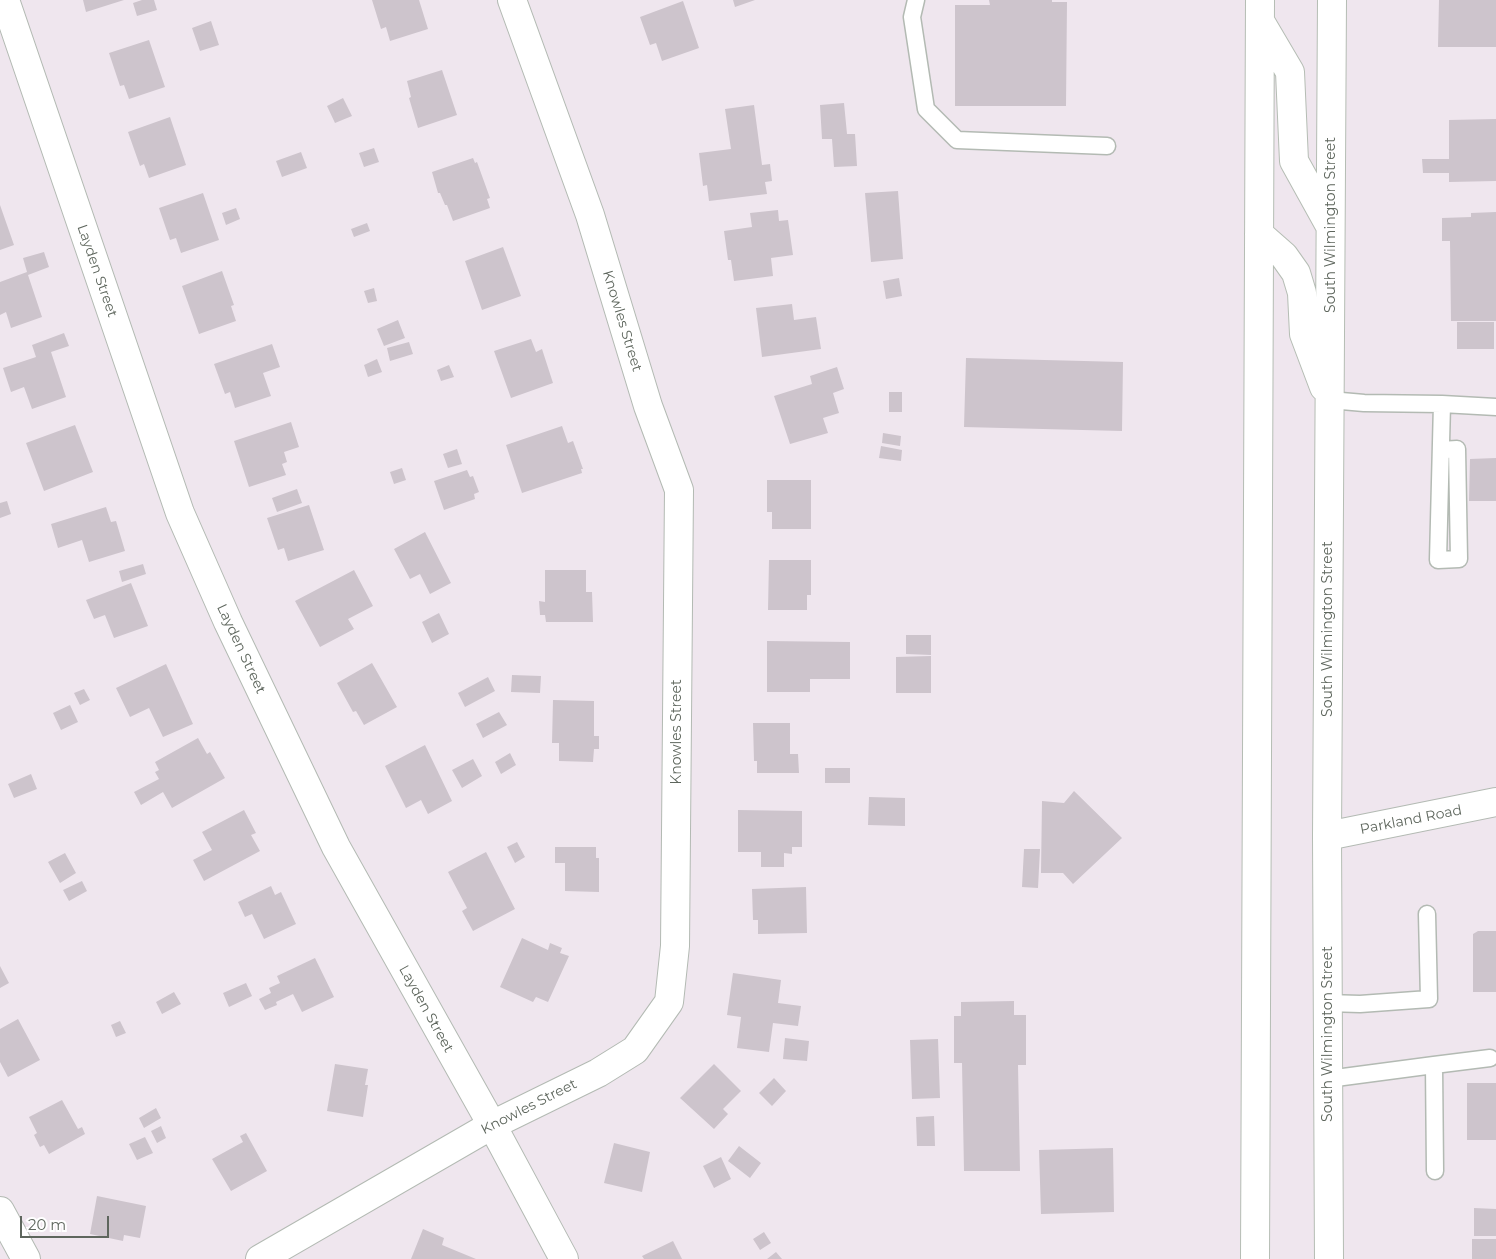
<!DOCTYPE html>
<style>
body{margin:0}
#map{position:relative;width:1496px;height:1259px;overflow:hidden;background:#efe6ee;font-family:Montserrat,sans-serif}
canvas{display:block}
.scale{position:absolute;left:20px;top:1216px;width:89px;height:22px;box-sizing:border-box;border:2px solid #5e665d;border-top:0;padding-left:6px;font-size:15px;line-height:18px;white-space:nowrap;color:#5e665d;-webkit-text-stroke:4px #fff;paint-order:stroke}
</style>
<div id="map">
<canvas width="1496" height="1259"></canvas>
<div class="scale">20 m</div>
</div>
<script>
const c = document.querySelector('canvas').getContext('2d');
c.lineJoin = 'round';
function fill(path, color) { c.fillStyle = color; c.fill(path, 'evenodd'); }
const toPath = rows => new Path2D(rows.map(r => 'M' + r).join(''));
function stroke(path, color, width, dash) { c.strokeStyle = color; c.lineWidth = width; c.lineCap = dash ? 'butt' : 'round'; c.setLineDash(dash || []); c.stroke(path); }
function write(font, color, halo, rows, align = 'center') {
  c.font = font + ' Montserrat,sans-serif'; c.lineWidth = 4.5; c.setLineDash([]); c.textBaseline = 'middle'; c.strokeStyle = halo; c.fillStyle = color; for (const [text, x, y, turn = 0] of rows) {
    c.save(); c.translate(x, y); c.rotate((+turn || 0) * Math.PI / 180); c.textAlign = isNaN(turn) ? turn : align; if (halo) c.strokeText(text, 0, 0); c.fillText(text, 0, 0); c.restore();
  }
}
const building = toPath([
 [83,0,124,0,86,12],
 [142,0,154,0,157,10,137,16,133,3],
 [372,0,419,0,428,29,390,41,386,27,381,29],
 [733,0,755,0,735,7],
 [989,0,1052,0,1052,2,1067,2,1066,106,955,106,955,5,990,5],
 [1439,0,1496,0,1496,47,1438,47],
 [683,1,699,48,662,61,656,43,650,45,640,17],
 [211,21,219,45,200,51,192,28],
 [149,40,165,87,129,99,124,85,120,86,109,53],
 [442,70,457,115,418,128,409,98,411,97,407,81],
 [343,98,352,116,335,123,327,106],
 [844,103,847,134,855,134,857,166,834,167,832,139,822,139,820,105],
 [754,105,762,165,770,164,772,181,765,182,767,194,709,201,707,185,703,186,699,153,731,149,725,109],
 [170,117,186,165,149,178,144,164,140,166,128,132],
 [1496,119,1496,181,1449,182,1449,173,1423,173,1422,159,1449,159,1449,120],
 [374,148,379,162,364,167,359,153],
 [301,152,307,168,282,177,276,161],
 [473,158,475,163,477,162,490,198,487,199,490,208,453,221,447,205,445,205,440,193,438,193,432,172],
 [898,191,903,259,871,262,865,193],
 [203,193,219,240,181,253,176,238,170,240,159,208],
 [0,205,14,245,0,250],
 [236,208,240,219,226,225,222,213],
 [778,210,779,221,788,220,793,255,771,258,773,276,734,281,731,260,728,260,724,231,752,227,750,213],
 [1496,212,1496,321,1451,321,1450,241,1442,241,1442,218,1471,217,1471,213],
 [367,223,370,231,354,237,351,229],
 [503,247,521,296,482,310,465,261],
 [44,252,49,267,28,275,42,317,11,328,6,312,0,315,0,282,27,272,23,258],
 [222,271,234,305,231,306,236,321,199,334,182,286],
 [899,278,902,296,886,299,883,281],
 [374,288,377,301,368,303,364,291],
 [792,304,794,320,816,317,821,349,762,357,756,308],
 [398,320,405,338,384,346,377,329],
 [1457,322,1494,322,1494,349,1457,349],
 [64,333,69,346,51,352,66,397,32,409,24,387,11,392,3,368,36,357,32,345],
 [531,339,536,352,542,349,553,383,511,398,494,351],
 [409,342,413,354,390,361,387,348],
 [272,344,280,367,263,373,271,396,235,408,230,392,225,394,214,364],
 [966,358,1123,362,1122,431,964,427],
 [377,359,382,372,368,377,364,365],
 [449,365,454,377,441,381,437,370],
 [837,367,844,389,833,393,839,413,823,418,828,433,790,444,774,396,812,384,810,376],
 [889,392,902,392,902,412,889,412],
 [291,422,299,447,284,452,287,462,282,464,286,475,249,487,234,441],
 [75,425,93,472,44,491,26,443],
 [562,426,568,443,573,441,583,469,581,469,582,473,522,493,506,445],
 [883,433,901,436,900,446,882,443],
 [881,446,902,450,901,461,879,458],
 [457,449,462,464,448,468,443,454],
 [1496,458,1496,501,1469,501,1470,459],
 [402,468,406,480,394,484,390,472],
 [467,470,470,477,473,476,479,492,474,494,475,499,444,510,434,481],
 [767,480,811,480,811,529,772,529,772,512,767,512],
 [297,489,302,503,277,512,272,498],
 [7,501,11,514,0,518,0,503],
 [309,505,324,550,288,561,284,548,278,550,267,518],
 [106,507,111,522,116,521,125,551,89,562,82,540,58,548,51,524],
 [425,532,451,583,430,594,420,574,410,579,394,549],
 [769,560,811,560,811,595,807,595,807,610,768,610],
 [143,564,146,574,122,582,119,571],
 [354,570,373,606,348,619,354,629,320,647,295,601],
 [545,570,586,570,586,592,592,592,593,622,546,622,545,615,540,615,539,601,545,602],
 [131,583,148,626,114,638,105,615,94,619,86,600],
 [439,613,449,634,432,643,422,622],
 [906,635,931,635,931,655,906,654],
 [767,641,850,642,850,679,810,679,810,692,767,692],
 [931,656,931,693,896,693,896,657],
 [372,663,397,707,364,725,356,711,353,712,337,683],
 [166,664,193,724,163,737,149,708,130,717,116,688],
 [512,675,541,676,540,693,511,692],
 [488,677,495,691,465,707,458,693],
 [84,689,90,700,80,705,74,693],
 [553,700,594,701,594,736,599,736,599,749,594,749,593,762,559,761,559,743,552,743],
 [70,705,78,722,61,730,53,713],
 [499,712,507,725,483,738,476,724],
 [753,723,790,723,790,754,798,754,799,773,757,773,757,761,754,761],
 [198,738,207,754,210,752,225,778,172,808,163,792,141,805,134,792,159,779,155,772,159,770,155,762],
 [425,745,452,801,428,814,421,800,406,808,385,766],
 [510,753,516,765,501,774,495,762],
 [473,759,482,776,462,788,452,770],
 [825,768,850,768,850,783,825,783],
 [31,774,37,789,14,798,8,784],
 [1074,791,1122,838,1073,884,1063,873,1041,873,1042,801,1064,803],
 [869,797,905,798,905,826,868,825],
 [244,810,256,833,251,835,260,851,204,881,193,860,212,850,202,832],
 [738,810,802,811,802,847,792,847,792,854,784,853,784,867,761,867,761,852,738,852],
 [517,842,525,857,515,863,507,847],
 [555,847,596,847,596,858,599,858,599,892,565,891,565,863,555,863],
 [1024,849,1040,849,1038,888,1022,887],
 [486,852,515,909,473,931,462,911,467,908,448,872],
 [65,853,76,873,60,883,48,862],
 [82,881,87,891,69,901,63,890],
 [271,886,275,895,281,892,296,924,264,939,252,914,245,917,238,902],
 [806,887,807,933,758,934,758,920,753,920,752,889],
 [1478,931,1496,931,1496,992,1473,992,1473,934],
 [522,938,548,950,550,943,562,948,560,953,569,956,548,1002,536,997,533,1002,500,987],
 [315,958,334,997,302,1012,293,994,276,1002,277,1005,265,1010,259,999,271,993,269,988,280,983,277,976],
 [0,966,9,983,0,988],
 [733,973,781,980,778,1003,801,1006,798,1026,773,1023,769,1052,737,1048,741,1017,727,1015],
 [246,983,252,996,229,1007,223,993],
 [174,992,181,1004,162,1014,156,1002],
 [1014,1001,1014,1015,1026,1015,1026,1065,1018,1065,1020,1171,964,1171,962,1063,954,1063,954,1016,961,1016,961,1002],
 [18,1019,40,1060,8,1077,0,1062,0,1029],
 [120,1021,126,1033,116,1037,111,1025],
 [785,1038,809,1041,807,1061,783,1059],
 [938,1039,940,1098,912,1099,910,1040],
 [335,1064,368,1069,365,1085,368,1085,363,1117,327,1111],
 [714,1064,741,1091,723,1109,728,1114,714,1129,680,1098],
 [774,1078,786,1091,772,1106,759,1093],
 [1467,1083,1496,1083,1496,1140,1467,1140],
 [62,1100,78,1129,82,1127,85,1134,49,1154,44,1145,40,1147,34,1135,37,1133,29,1117],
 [156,1108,161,1118,144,1128,139,1118],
 [934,1116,935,1146,917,1146,916,1117],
 [161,1126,166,1138,157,1143,151,1131],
 [246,1133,267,1171,231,1191,212,1159,243,1142,240,1136],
 [145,1137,153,1153,137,1160,129,1144],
 [614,1143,650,1152,642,1192,604,1183],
 [739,1146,761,1163,750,1178,728,1161],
 [1113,1148,1114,1212,1041,1214,1039,1150],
 [721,1157,731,1179,714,1188,703,1166],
 [97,1196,146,1206,140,1238,124,1235,123,1241,90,1234],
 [1474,1208,1496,1209,1496,1236,1474,1236],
 [423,1229,444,1238,442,1245,476,1259,411,1259],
 [764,1232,771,1243,760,1250,753,1239],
 [1472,1239,1496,1239,1496,1259,1472,1259],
 [673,1241,682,1259,644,1259,642,1256],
 [776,1252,782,1259,767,1259]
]);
const service = toPath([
 [916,0,912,17,926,109,957,140,1107,146],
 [1330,400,1364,403,1442,404,1438,560,1459,559,1457,449,1441,450],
 [1442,404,1496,407],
 [1327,1003,1360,1004,1429,999,1427,914],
 [1434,1065,1490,1058],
 [1328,1079,1434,1065,1435,1171]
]);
const minor = toPath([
 [5,0,180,513,228,622,336,847,492,1125,564,1259],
 [1327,836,1496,802],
 [0,1211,26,1259],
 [260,1259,492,1125,598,1073,635,1050,669,1002,675,946,679,490,648,406,590,215,512,0]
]);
const secondary = toPath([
 [1260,21,1290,72,1294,161,1330,226],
 [1259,234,1284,256,1296,273,1302,293,1304,334,1324,387],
 [1255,1259,1260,0],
 [1329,1259,1327,836,1332,0]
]);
const streetNames = [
 ["South Wilmington Street",1331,225,-90],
 ["Layden Street",97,271,71],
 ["Knowles Street",622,321,73],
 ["South Wilmington Street",1328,629,-90],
 ["Layden Street",241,649,65],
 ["Knowles Street",677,732,-90],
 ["Parkland Road",1411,820,-11],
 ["Layden Street",426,1009,61],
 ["South Wilmington Street",1328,1034,-90],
 ["Knowles Street",529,1107,-27]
];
fill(building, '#cdc4cc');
stroke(service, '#b3bab3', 19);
stroke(minor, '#b3bab3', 30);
stroke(secondary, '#b5bdb4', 30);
stroke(service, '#fff', 16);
stroke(minor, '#fff', 28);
stroke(secondary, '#fff', 28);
write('14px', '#5e665d', '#fff', streetNames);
</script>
